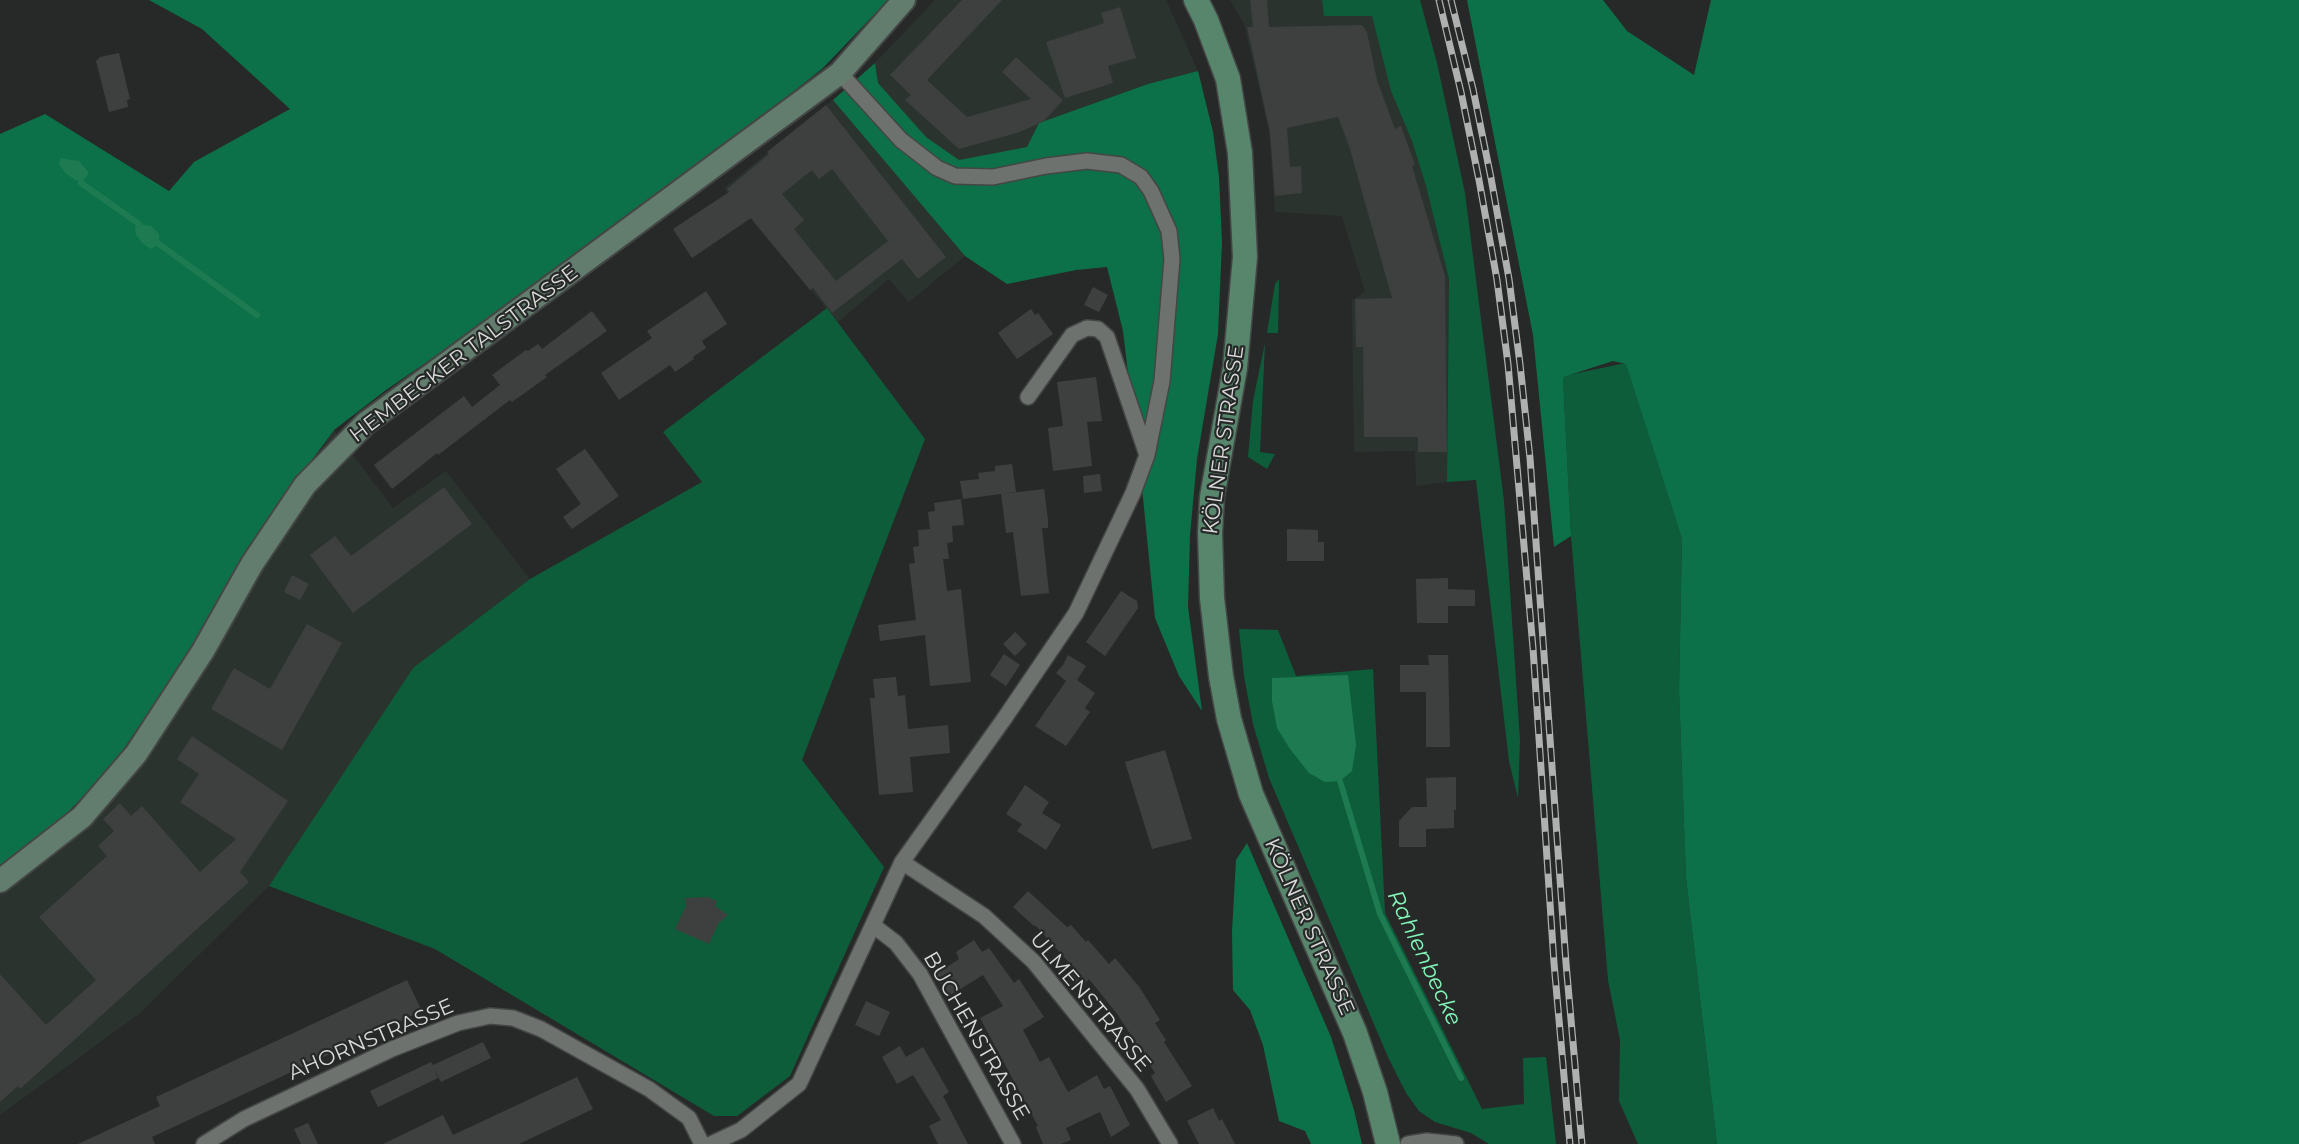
<!DOCTYPE html>
<meta charset="utf-8">
<style>
body{margin:0}
canvas{display:block;background:#262927}
</style>
<canvas width="2299" height="1144"></canvas>
<script>
const c = document.querySelector('canvas').getContext('2d');
c.lineJoin = 'round';
function fill(path, color) { c.fillStyle = color; c.fill(path, 'evenodd'); }
const toPath = rows => new Path2D(rows.map(r => 'M' + r).join(''));
function stroke(path, color, width, dash) { c.strokeStyle = color; c.lineWidth = width; c.lineCap = dash ? 'butt' : 'round'; c.setLineDash(dash || []); c.stroke(path); }
function write(font, color, halo, rows, align = 'center') {
  c.font = font + ' Montserrat,sans-serif'; c.lineWidth = 4.5; c.setLineDash([]); c.textBaseline = 'middle'; c.strokeStyle = halo; c.fillStyle = color; for (const [text, x, y, turn = 0] of rows) {
    c.save(); c.translate(x, y); c.rotate((+turn || 0) * Math.PI / 180); c.textAlign = isNaN(turn) ? turn : align; if (halo) c.strokeText(text, 0, 0); c.fillText(text, 0, 0); c.restore();
  }
}
const built = toPath([
 [935,0,1166,0,1198,71,1148,84,1039,123,1027,147,959,160,926,137,878,83,875,63],
 [1230,0,1322,0,1324,16,1372,16,1391,91,1412,141,1426,186,1449,279,1447,482,1416,486,1415,451,1354,452,1352,300,1365,292,1342,216,1275,212,1269,131,1244,24],
 [833,100,965,256,909,302,889,279,838,322,724,188],
 [334,430,393,508,446,471,530,579,413,668,269,886,139,1014,0,1115,0,865,58,822,110,769,203,632,257,534]
]);
const green = toPath([
 [1322,0,1420,0,1437,63,1465,193,1504,501,1520,741,1518,798,1509,761,1476,480,1447,482,1449,279,1426,186,1412,141,1391,91,1372,16,1324,16],
 [1279,279,1278,333,1267,333,1275,284],
 [827,308,925,439,802,760,884,867,790,1076,737,1116,714,1116,435,949,269,886,413,668,530,579,702,482,663,432],
 [1265,343,1260,452,1275,454,1267,469,1248,457,1253,401],
 [1626,363,1682,539,1679,690,1686,878,1717,1144,1638,1144,1619,1101,1620,1040,1608,980,1571,536,1563,376],
 [1239,629,1278,630,1296,676,1373,669,1385,913,1482,1109,1524,1104,1523,1058,1546,1057,1556,1144,1489,1144,1471,1133,1435,1122,1419,1111,1406,1093,1388,1057,1269,778,1253,724,1244,676]
]);
const forest = toPath([
 [149,0,888,0,823,68,623,227,386,390,334,430,257,534,203,632,110,769,58,822,0,865,0,134,45,114,169,191,194,162,290,109,202,29],
 [1467,0,1603,0,1627,31,1694,75,1711,0,2299,0,2299,1144,1717,1144,1686,878,1679,690,1682,539,1626,364,1613,361,1563,377,1571,536,1554,547,1533,335],
 [875,63,878,83,926,137,959,160,1027,147,1039,123,1148,84,1198,71,1213,132,1219,177,1222,242,1218,334,1197,459,1190,535,1188,607,1202,711,1179,676,1155,618,1143,498,1123,331,1107,267,1076,270,1007,284,965,256,833,100],
 [1247,843,1331,1037,1354,1110,1362,1144,1311,1144,1305,1131,1279,1121,1263,1045,1250,1010,1233,990,1232,932,1236,860]
]);
const water = toPath([
 [60,158,79,161,89,173,81,183,66,174,59,164],
 [139,224,151,226,159,234,159,244,151,249,143,244,136,235,135,227],
 [1348,675,1356,745,1352,771,1340,781,1325,782,1309,773,1290,749,1277,728,1272,701,1272,678]
]);
const stream = toPath([
 [81,183,139,224],
 [159,244,257,315],
 [1340,781,1380,914,1461,1078]
]);
const building = toPath([
 [962,0,1002,0,927,80,967,117,1031,99,1002,72,1016,57,1063,100,1044,121,1020,132,959,149,905,100,911,95,890,75],
 [1250,0,1267,0,1269,27,1362,25,1367,32,1377,80,1395,129,1401,126,1415,165,1412,166,1445,276,1447,452,1418,452,1418,437,1364,437,1363,347,1356,347,1355,299,1392,298,1349,146,1338,117,1287,128,1290,167,1301,166,1302,193,1275,196,1270,132,1247,27,1253,27],
 [1120,7,1136,58,1108,66,1113,83,1065,98,1046,42,1104,23,1101,13],
 [119,53,130,99,127,100,128,107,109,112,96,61,100,57],
 [826,105,946,257,918,279,902,259,832,313,813,288,810,290,751,218,692,258,673,229,729,192,727,189,769,154,767,152],
 [832,169,888,241,836,281,794,229,804,220,782,194,812,170,819,179],
 [1093,287,1108,295,1099,312,1084,305],
 [706,291,727,324,702,341,706,348,693,357,694,359,675,372,670,365,619,400,601,373,652,338,647,331],
 [1031,309,1035,315,1038,313,1053,334,1017,359,998,333],
 [592,311,607,331,545,375,547,377,512,402,510,400,438,455,437,453,392,489,374,465,464,396,472,407,500,385,492,375,526,350,528,351,538,344,542,349],
 [1096,377,1102,421,1087,422,1092,466,1053,471,1048,428,1063,426,1057,382],
 [585,449,619,496,572,529,563,517,581,504,556,469],
 [1012,464,1016,492,963,499,960,481,979,479,978,473,995,471,995,466],
 [1100,474,1102,491,1084,493,1083,476],
 [444,487,472,524,353,613,310,555,335,536,351,556],
 [1044,489,1048,520,1048,528,1042,528,1049,593,1021,596,1013,532,1006,533,1001,494],
 [961,499,964,525,952,526,953,542,947,543,949,559,943,559,947,591,961,589,971,682,930,686,925,635,880,641,878,625,916,620,909,564,915,563,913,547,919,546,918,530,930,529,928,512,935,511,934,503],
 [1287,529,1318,530,1318,542,1324,542,1324,561,1287,561],
 [292,575,309,584,300,600,284,592],
 [1448,578,1448,589,1475,590,1475,606,1448,606,1448,623,1417,623,1416,579],
 [1121,591,1137,601,1138,608,1105,656,1086,642],
 [307,624,342,643,282,750,211,709,234,668,270,689],
 [1015,632,1027,644,1015,656,1003,644],
 [1004,654,1020,665,1006,686,990,675],
 [1068,655,1086,666,1077,680,1095,693,1085,708,1090,712,1066,746,1035,726,1066,681,1056,673,1063,665],
 [1428,655,1448,655,1450,747,1426,747,1426,692,1400,692,1400,665,1429,665],
 [896,677,898,696,905,695,908,729,948,725,950,753,910,757,913,792,879,795,870,698,875,698,873,679],
 [192,736,288,801,240,872,249,882,20,1089,18,1086,0,1102,0,974,46,1025,96,980,39,917,107,856,98,846,114,831,103,819,120,803,131,816,142,806,200,872,236,839,180,802,199,774,177,759],
 [1165,750,1192,839,1152,849,1125,762],
 [1456,777,1456,810,1454,810,1454,828,1426,829,1426,847,1399,847,1399,821,1412,807,1427,807,1426,778],
 [1025,785,1049,802,1042,813,1061,825,1046,850,1017,831,1022,824,1006,814],
 [1028,891,1067,927,1071,925,1086,942,1088,940,1109,964,1115,958,1140,988,1160,1020,1155,1023,1166,1040,1164,1042,1192,1086,1166,1102,1151,1076,1155,1073,1118,1015,1089,979,1080,988,1068,976,1075,969,1035,925,1034,926,1013,907],
 [707,897,717,901,715,906,728,915,718,924,709,944,675,929,686,906,685,898],
 [974,940,982,952,989,948,1014,983,1019,979,1044,1017,1023,1030,1040,1062,1049,1057,1068,1092,1097,1075,1104,1089,1110,1086,1130,1125,1111,1137,1100,1112,1066,1128,1071,1140,1061,1144,1043,1144,1036,1127,1038,1126,980,1018,1003,1006,983,975,949,996,935,975,959,959,956,952],
 [407,980,422,1011,152,1137,155,1144,78,1144,160,1106,156,1097],
 [866,1001,890,1012,879,1036,855,1025],
 [483,1042,491,1058,441,1082,433,1067,438,1078,378,1107,370,1091,431,1062,433,1065],
 [900,1046,906,1057,923,1047,949,1092,943,1096,968,1144,938,1144,929,1126,941,1120,913,1075,897,1084,882,1057],
 [577,1077,593,1109,519,1144,383,1144,443,1115,453,1135],
 [1213,1108,1219,1121,1222,1119,1235,1144,1199,1144,1187,1121],
 [308,1123,318,1144,301,1144,294,1129]
]);
const street = toPath([
 [1028,397,1072,335,1087,328,1098,329,1107,337,1147,455],
 [902,862,984,916,1034,962,1137,1089,1170,1144],
 [874,926,896,943,920,974,1013,1144],
 [204,1144,244,1119,392,1049,458,1023,490,1016,513,1018,541,1029,649,1089,689,1118,702,1144],
 [711,1144,741,1130,799,1084,902,862,1004,719,1076,613,1133,493,1147,455,1162,381,1172,259,1169,231,1151,191,1141,177,1121,165,1087,161,1046,166,993,177,955,176,937,168,901,140,840,73],
 [1408,1144,1427,1141,1456,1144]
]);
const secondary = toPath([
 [0,881,82,817,136,754,203,651,252,564,305,485,366,423,840,73,904,0]
]);
const primary = toPath([
 [1196,0,1206,20,1228,79,1240,153,1245,257,1235,368,1212,497,1210,533,1212,598,1221,676,1229,719,1251,794,1355,1033,1375,1092,1388,1144]
]);
const rail = toPath([
 [1439,0,1461,92,1479,180,1497,280,1508,364,1533,648,1554,963,1570,1144],
 [1451,0,1473,89,1491,178,1509,279,1520,364,1530,458,1566,963,1582,1144]
]);
const streetNames = [
 ["HEMBECKER TALSTRASSE",464,354,-37],
 ["KÖLNER STRASSE",1224,440,-82],
 ["KÖLNER STRASSE",1309,927,66],
 ["ULMENSTRASSE",1090,1002,50],
 ["BUCHENSTRASSE",976,1036,60],
 ["AHORNSTRASSE",371,1040,-23]
];
const waterNames = [
 ["Rahlenbecke",1424,958,65]
];
fill(built, '#2b332e');
fill(green, '#0d5d3b');
fill(forest, '#0c7148');
fill(water, '#1d7a51');
stroke(stream, '#1d7a51', 6);
fill(building, '#3d403e');
stroke(street, '#444645', 18);
stroke(secondary, '#444645', 26);
stroke(primary, '#444645', 27);
stroke(street, '#6e726f', 15);
stroke(secondary, '#627c6e', 22);
stroke(primary, '#57866d', 24);
stroke(rail, '#afb1b0', 7);
stroke(rail, '#262927', 4.5, [14]);
write('21px', '#d9dbda', '#262927', streetNames);
write('italic 22px', '#82f7ba', '#262927', waterNames);
</script>
